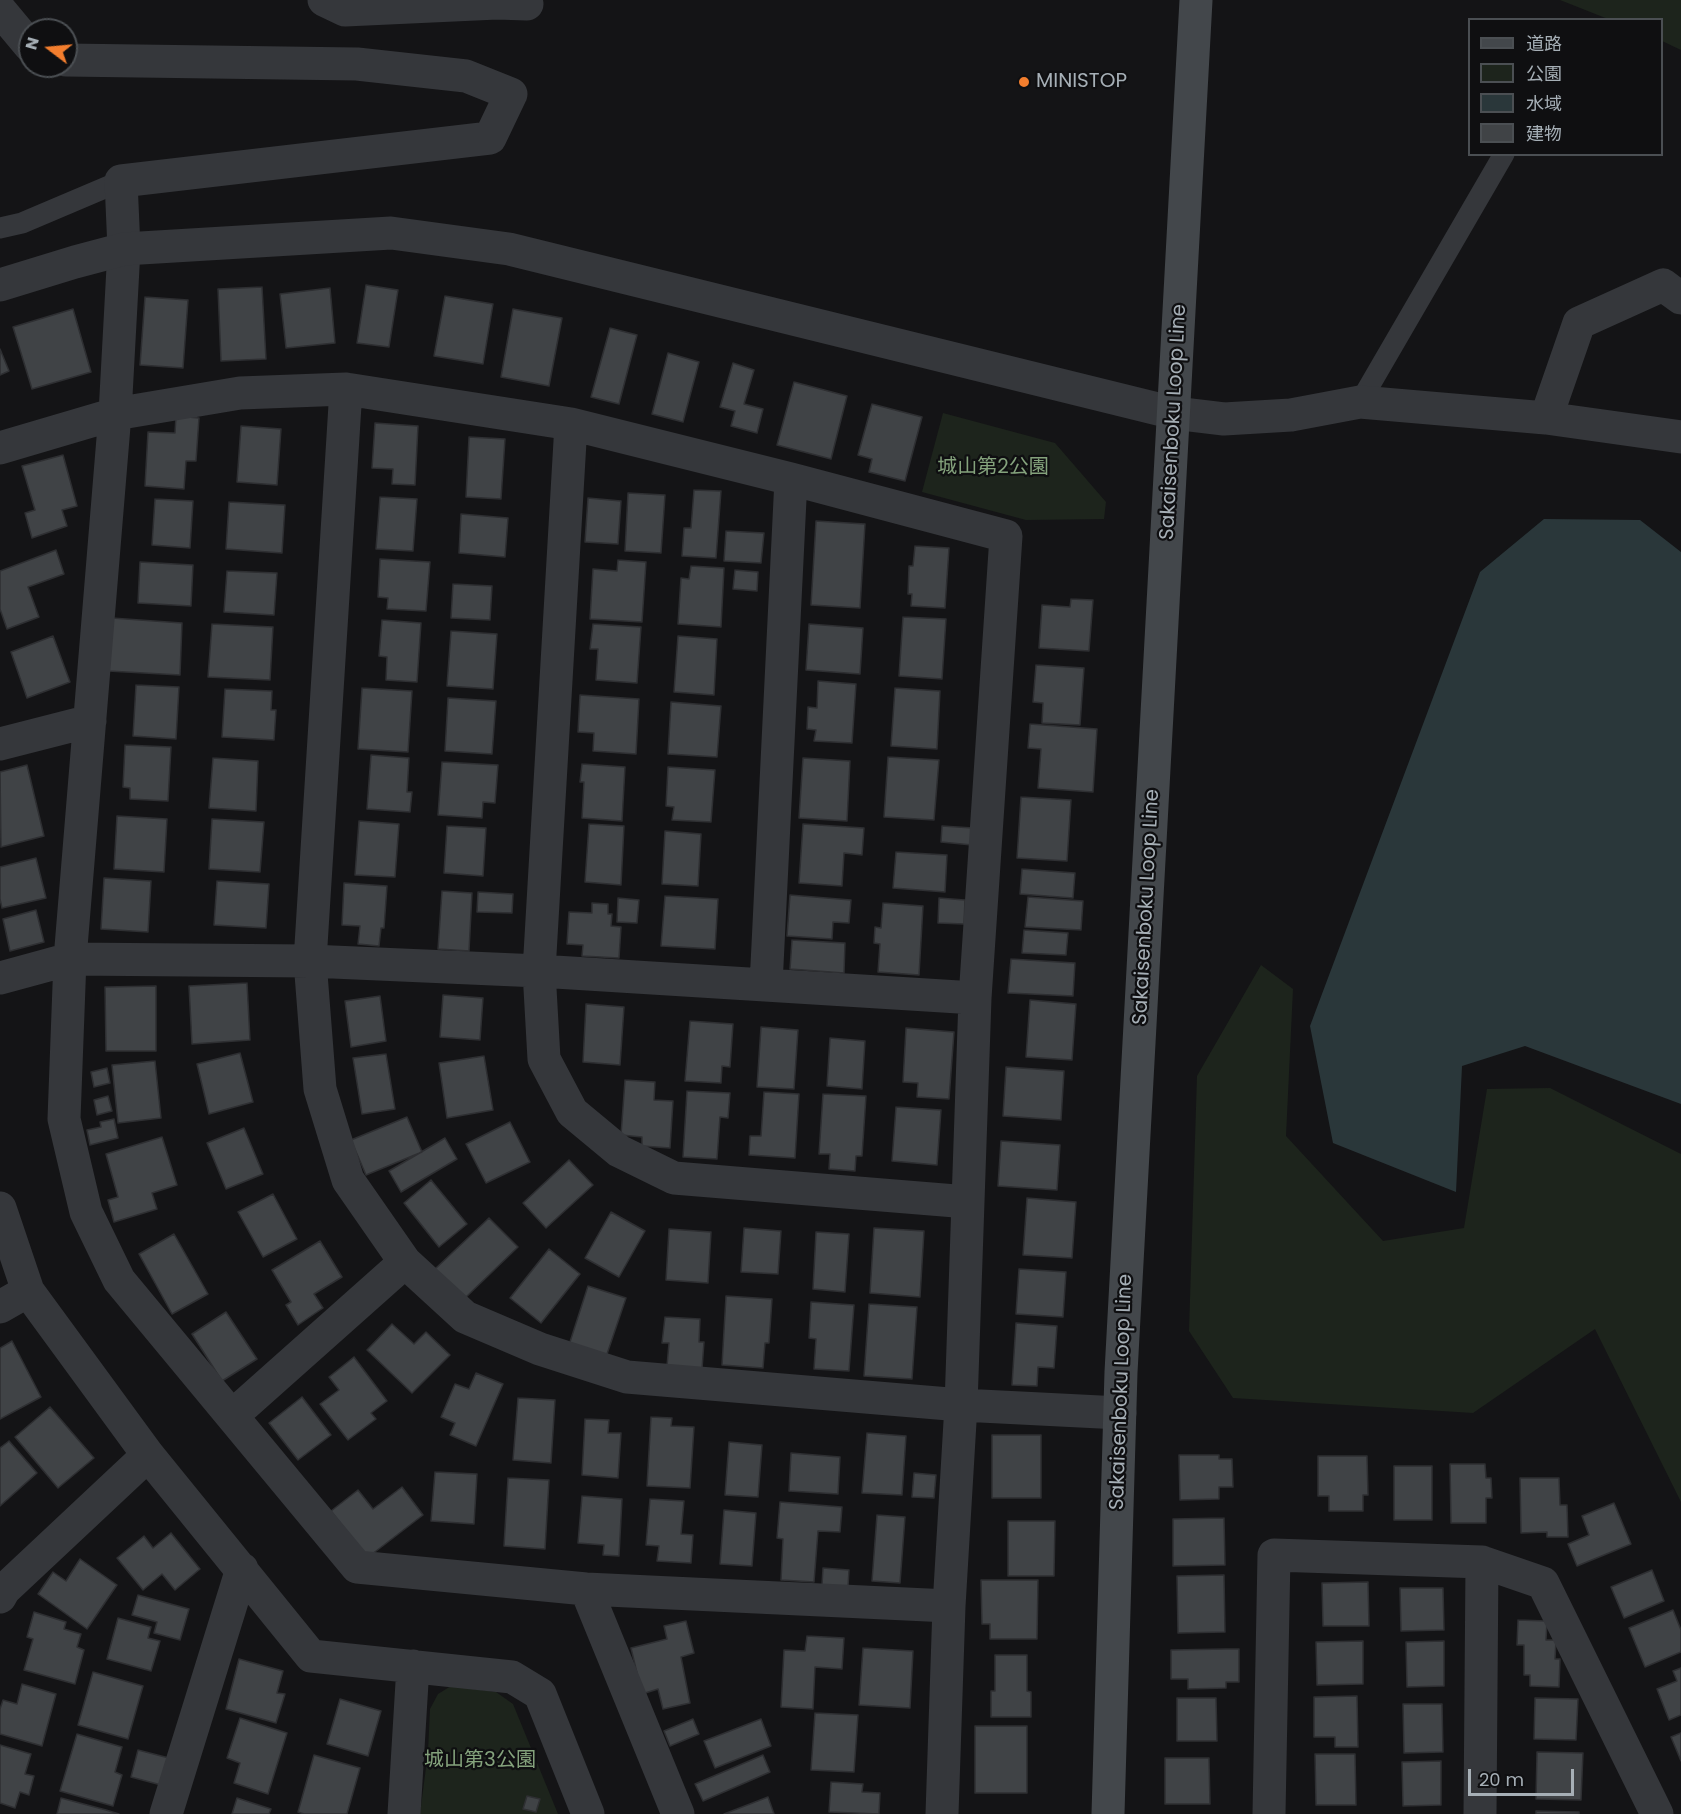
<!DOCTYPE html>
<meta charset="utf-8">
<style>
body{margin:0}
#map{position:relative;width:1681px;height:1814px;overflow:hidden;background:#141416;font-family:Poppins,"Noto Sans JP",sans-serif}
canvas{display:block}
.legend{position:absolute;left:1468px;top:18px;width:195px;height:138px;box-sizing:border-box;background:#0f0f11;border:2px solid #4b4f53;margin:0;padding:8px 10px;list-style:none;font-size:18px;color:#a6afb6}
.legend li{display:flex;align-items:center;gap:12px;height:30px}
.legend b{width:30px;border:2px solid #4b4f53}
.north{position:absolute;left:18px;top:18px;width:60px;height:60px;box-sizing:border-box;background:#0f0f11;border:2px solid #4b4f53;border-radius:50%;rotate:286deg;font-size:16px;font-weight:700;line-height:24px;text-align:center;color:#a6afb6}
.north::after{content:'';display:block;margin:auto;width:21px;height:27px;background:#f37e2e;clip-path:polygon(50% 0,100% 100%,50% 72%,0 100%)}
.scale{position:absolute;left:1468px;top:1769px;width:106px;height:27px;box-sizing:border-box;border:3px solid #a6afb6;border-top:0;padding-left:8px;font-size:18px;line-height:21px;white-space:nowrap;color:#a6afb6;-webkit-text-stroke:4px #0f0f11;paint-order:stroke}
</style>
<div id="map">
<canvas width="1681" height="1814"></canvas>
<ul class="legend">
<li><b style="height:8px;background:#43474b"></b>道路</li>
<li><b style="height:16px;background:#1d241c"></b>公園</li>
<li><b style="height:16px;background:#2a373a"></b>水域</li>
<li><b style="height:16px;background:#404346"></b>建物</li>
</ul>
<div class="north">N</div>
<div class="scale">20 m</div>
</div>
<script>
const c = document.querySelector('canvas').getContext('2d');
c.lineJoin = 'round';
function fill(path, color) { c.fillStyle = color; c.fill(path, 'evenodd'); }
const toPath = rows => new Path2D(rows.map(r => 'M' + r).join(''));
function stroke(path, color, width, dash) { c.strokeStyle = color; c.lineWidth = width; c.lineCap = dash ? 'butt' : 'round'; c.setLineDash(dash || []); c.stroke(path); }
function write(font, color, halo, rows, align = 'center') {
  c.font = font + ' Poppins,"Noto Sans JP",sans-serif'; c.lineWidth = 4.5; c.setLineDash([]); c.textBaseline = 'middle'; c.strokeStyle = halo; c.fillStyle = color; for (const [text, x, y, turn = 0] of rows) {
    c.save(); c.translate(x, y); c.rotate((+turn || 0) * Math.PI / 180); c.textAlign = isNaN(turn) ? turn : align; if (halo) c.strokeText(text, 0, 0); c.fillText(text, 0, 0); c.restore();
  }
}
const green = toPath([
 [1560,0,1681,0,1681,50,1662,41,1662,20,1608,19],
 [943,413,1055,443,1106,502,1104,519,1026,520,922,492],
 [1261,965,1293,989,1286,1136,1383,1241,1464,1228,1487,1089,1550,1088,1681,1154,1681,1502,1595,1329,1473,1413,1233,1398,1189,1331,1197,1076],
 [451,1686,496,1692,513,1704,558,1814,420,1814,428,1752,430,1709,438,1694]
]);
const water = toPath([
 [1544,519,1640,520,1681,552,1681,1104,1525,1046,1462,1066,1456,1192,1333,1143,1310,1026,1480,572]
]);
const building = toPath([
 [366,285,398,290,389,347,357,343,366,285],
 [262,287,266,359,221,361,218,289,262,287],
 [330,288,335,343,286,348,280,294,330,288],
 [445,296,493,304,483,364,434,356,445,296],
 [145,297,188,300,183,368,140,365,145,297],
 [73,309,91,372,32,389,13,327,73,309],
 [513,309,562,318,549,386,501,377,513,309],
 [610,328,637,335,619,404,591,397,610,328],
 [0,349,9,371,0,375,0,349],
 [668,353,699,362,683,422,652,414,668,353],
 [733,363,754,370,744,404,763,409,757,433,731,426,735,411,720,407,733,363],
 [794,382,847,396,831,459,777,445,794,382],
 [872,404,922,417,905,481,869,472,872,459,858,455,872,404],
 [176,416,199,418,196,461,186,461,184,489,145,486,148,432,175,433,176,416],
 [375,423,418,426,415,485,392,484,393,469,372,468,375,423],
 [241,426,281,429,277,485,237,482,241,426],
 [469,437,505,439,501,499,466,497,469,437],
 [63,455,77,506,62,510,67,526,32,538,25,513,35,510,22,466,63,455],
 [694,490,721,491,716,558,682,556,684,528,691,528,694,490],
 [628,493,665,495,661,553,625,551,628,493],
 [380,497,417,499,413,551,376,549,380,497],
 [588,498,621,501,618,544,585,542,588,498],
 [155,499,193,501,190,548,152,545,155,499],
 [229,502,285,505,282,553,226,549,229,502],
 [461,514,508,518,505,557,459,553,461,514],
 [816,521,865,524,860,608,811,605,816,521],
 [726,531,764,533,761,563,724,561,726,531],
 [915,546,949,548,945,608,911,606,912,594,908,594,909,566,913,566,915,546],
 [56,550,64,574,28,587,39,617,7,629,0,609,0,571,56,550],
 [380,559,430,562,426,611,387,609,388,598,378,597,380,559],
 [618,560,646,562,642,622,590,619,593,569,617,571,618,560],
 [140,562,193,565,191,606,138,603,140,562],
 [691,566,724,568,721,627,678,624,681,578,689,579,691,566],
 [735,570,758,572,757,591,733,589,735,570],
 [227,571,277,573,274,615,224,612,227,571],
 [453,584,492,586,490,620,451,618,453,584],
 [1071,599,1093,600,1089,651,1039,648,1042,605,1070,607,1071,599],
 [903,617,946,619,942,679,899,676,903,617],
 [112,618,182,623,180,675,108,671,112,618],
 [382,620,421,623,417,682,386,680,387,657,379,656,382,620],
 [212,624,273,627,270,680,208,677,212,624],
 [593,624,641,627,637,683,596,680,598,649,590,649,593,624],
 [809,624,863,628,860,674,806,670,809,624],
 [451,631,497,634,493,689,447,686,451,631],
 [53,636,70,682,27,698,11,652,53,636],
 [678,636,717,639,714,695,674,692,678,636],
 [1036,665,1084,668,1080,725,1042,723,1043,703,1033,702,1036,665],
 [818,681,856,684,852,743,814,741,816,730,807,729,808,707,817,708,818,681],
 [136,685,179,687,176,739,133,736,136,685],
 [362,688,412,691,408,752,358,749,362,688],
 [895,688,940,691,937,749,891,746,895,688],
 [225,689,272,691,271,710,276,710,274,740,222,737,225,689],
 [580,695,639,699,636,754,593,751,594,733,578,732,580,695],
 [448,698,496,701,492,754,445,751,448,698],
 [671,702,721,706,717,757,668,754,671,702],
 [1030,724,1097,729,1093,792,1038,788,1041,749,1028,748,1030,724],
 [125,745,171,747,168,801,130,799,130,788,123,787,125,745],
 [371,755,409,758,407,792,412,792,410,812,367,809,371,755],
 [888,757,939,760,934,820,884,817,888,757],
 [213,758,258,761,256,811,209,808,213,758],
 [803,758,850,761,847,821,799,818,803,758],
 [442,762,498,765,495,803,483,802,482,818,438,815,442,762],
 [582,764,625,767,622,821,582,818,584,782,580,782,582,764],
 [27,765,44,836,1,847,0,772,27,765],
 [668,767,715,770,711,822,672,820,674,807,666,806,668,767],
 [1021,797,1071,800,1067,861,1017,858,1021,797],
 [117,816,167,819,164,872,114,869,117,816],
 [212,819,264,822,260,872,209,869,212,819],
 [359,821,399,824,395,877,355,875,359,821],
 [589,824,624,826,621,885,585,882,589,824],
 [803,824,864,828,862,855,844,853,842,886,799,883,803,824],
 [447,826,486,828,483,876,444,873,447,826],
 [942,826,973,828,972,845,941,842,942,826],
 [665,831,701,834,698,886,662,884,665,831],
 [896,852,947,855,945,892,893,888,896,852],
 [36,858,46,898,2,908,0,899,0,867,36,858],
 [1022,869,1075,873,1073,898,1020,894,1022,869],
 [104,878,151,881,148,932,101,929,104,878],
 [217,881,269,884,266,928,214,925,217,881],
 [344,883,387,886,384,928,381,928,379,946,358,944,360,926,342,925,344,883],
 [442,891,472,893,469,951,438,949,442,891],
 [478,892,513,894,512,913,477,912,478,892],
 [790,895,851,900,849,923,833,922,832,939,787,936,790,895],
 [665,896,718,899,715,949,661,946,665,896],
 [1028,897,1083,901,1081,930,1025,927,1028,897],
 [618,898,639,900,637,923,617,922,618,898],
 [939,898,965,900,964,924,938,923,939,898],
 [592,903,608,904,608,914,612,914,611,926,621,927,619,958,582,956,583,945,567,944,569,912,592,913,592,903],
 [883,903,923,906,919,975,878,972,880,944,874,943,875,927,881,928,883,903],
 [36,910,44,942,10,951,3,919,36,910],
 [1024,930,1068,933,1066,955,1022,953,1024,930],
 [792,940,845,943,844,973,790,969,792,940],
 [1011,959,1075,963,1073,996,1008,993,1011,959],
 [247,983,250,1040,192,1044,189,986,247,983],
 [156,986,156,1051,106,1051,105,987,156,986],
 [443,995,483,998,480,1040,440,1037,443,995],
 [380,996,386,1041,351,1047,345,1001,380,996],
 [1030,1000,1076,1004,1072,1060,1026,1057,1030,1000],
 [586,1004,624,1007,620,1065,583,1062,586,1004],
 [690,1021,733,1024,730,1067,722,1066,721,1083,685,1081,690,1021],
 [761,1027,798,1030,794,1089,757,1087,761,1027],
 [906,1028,954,1032,949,1099,917,1097,918,1083,903,1082,906,1028],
 [830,1038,865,1041,862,1089,827,1086,830,1038],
 [240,1053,253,1102,209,1114,197,1064,240,1053],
 [386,1054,395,1109,362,1114,353,1058,386,1054],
 [484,1056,493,1110,447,1118,439,1063,484,1056],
 [155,1061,161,1118,118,1123,112,1065,155,1061],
 [1006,1067,1064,1071,1061,1120,1003,1116,1006,1067],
 [107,1068,110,1083,94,1087,91,1072,107,1068],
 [625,1080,655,1082,654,1100,673,1101,670,1148,642,1146,642,1137,621,1135,625,1080],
 [687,1091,730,1093,728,1118,720,1117,717,1159,683,1157,687,1091],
 [764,1092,799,1094,795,1158,749,1155,750,1136,761,1136,764,1092],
 [823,1094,866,1096,862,1156,856,1156,855,1171,829,1169,830,1154,819,1154,823,1094],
 [108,1096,112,1111,97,1115,94,1100,108,1096],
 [896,1107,941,1110,937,1165,892,1161,896,1107],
 [407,1117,422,1152,366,1175,351,1140,407,1117],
 [114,1119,118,1138,90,1145,87,1130,101,1127,100,1122,114,1119],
 [510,1122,530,1162,486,1183,466,1144,510,1122],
 [244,1128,263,1174,226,1189,207,1143,244,1128],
 [162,1137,177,1185,152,1193,157,1209,114,1222,108,1200,118,1197,106,1154,162,1137],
 [445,1138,457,1159,401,1192,389,1171,445,1138],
 [1001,1141,1060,1145,1057,1190,998,1186,1001,1141],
 [569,1160,593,1185,546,1228,523,1203,569,1160],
 [431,1180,467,1224,439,1247,404,1203,431,1180],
 [273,1194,297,1239,263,1257,238,1212,273,1194],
 [1027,1198,1076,1202,1072,1258,1023,1255,1027,1198],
 [611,1212,645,1231,619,1277,585,1258,611,1212],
 [489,1218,518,1247,464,1299,435,1269,489,1218],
 [744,1228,781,1231,778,1274,741,1272,744,1228],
 [874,1228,924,1231,920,1297,870,1293,874,1228],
 [669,1229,711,1232,708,1283,666,1280,669,1229],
 [816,1232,849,1234,845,1292,813,1289,816,1232],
 [174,1234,208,1294,172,1314,139,1254,174,1234],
 [320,1241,342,1277,314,1294,323,1308,298,1325,286,1305,291,1302,272,1270,320,1241],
 [549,1249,580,1274,541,1323,510,1298,549,1249],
 [1019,1269,1066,1272,1063,1317,1016,1314,1019,1269],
 [588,1286,626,1298,606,1357,569,1345,588,1286],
 [726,1296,772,1299,769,1343,765,1343,763,1368,722,1365,726,1296],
 [811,1302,854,1305,849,1371,814,1369,816,1339,809,1338,811,1302],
 [869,1304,917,1307,912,1379,864,1376,869,1304],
 [226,1312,257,1359,222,1381,192,1334,226,1312],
 [665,1317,700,1319,699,1342,704,1342,702,1369,667,1366,669,1343,662,1343,665,1317],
 [1016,1323,1057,1326,1054,1368,1038,1367,1037,1386,1012,1385,1016,1323],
 [392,1324,414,1344,426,1332,450,1355,412,1393,367,1350,392,1324],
 [12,1341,41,1397,0,1419,0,1348,12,1341],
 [354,1357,387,1401,371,1413,376,1419,348,1440,320,1404,339,1390,329,1377,354,1357],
 [476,1373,503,1384,476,1446,450,1435,455,1423,441,1417,455,1384,469,1389,476,1373],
 [302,1397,331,1435,298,1460,269,1423,302,1397],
 [518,1398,555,1400,551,1463,513,1460,518,1398],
 [50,1407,94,1458,58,1488,15,1437,50,1407],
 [651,1417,672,1418,671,1426,694,1427,690,1488,647,1486,651,1417],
 [585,1419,609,1420,608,1433,621,1433,618,1478,582,1475,585,1419],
 [867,1433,906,1436,902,1495,862,1493,867,1433],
 [992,1435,1041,1435,1041,1498,992,1498,992,1435],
 [9,1441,37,1473,0,1506,0,1448,9,1441],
 [729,1442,762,1445,758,1497,725,1495,729,1442],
 [791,1453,840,1457,838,1494,789,1491,791,1453],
 [1179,1455,1219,1455,1219,1459,1232,1459,1233,1487,1219,1487,1219,1499,1180,1500,1179,1455],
 [1318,1456,1367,1456,1368,1495,1363,1495,1363,1511,1329,1511,1329,1496,1318,1496,1318,1456],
 [1450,1464,1485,1464,1486,1478,1491,1478,1492,1498,1486,1498,1486,1523,1451,1523,1450,1464],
 [1394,1466,1432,1466,1432,1520,1394,1520,1394,1466],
 [435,1472,477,1474,474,1524,431,1521,435,1472],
 [914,1473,936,1475,934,1498,912,1497,914,1473],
 [508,1478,549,1480,545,1549,504,1546,508,1478],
 [1520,1478,1559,1478,1560,1505,1567,1505,1568,1537,1547,1537,1547,1532,1521,1533,1520,1478],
 [402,1487,423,1515,367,1558,331,1511,358,1490,373,1509,402,1487],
 [582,1496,622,1499,619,1556,603,1555,604,1545,578,1543,582,1496],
 [650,1499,684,1501,681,1534,693,1535,691,1563,657,1561,659,1546,646,1545,650,1499],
 [780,1502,842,1507,840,1532,818,1531,814,1582,781,1580,783,1539,777,1538,780,1502],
 [1614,1503,1631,1544,1577,1566,1568,1544,1589,1535,1582,1516,1614,1503],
 [724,1510,756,1513,752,1566,720,1564,724,1510],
 [877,1515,905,1517,900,1583,872,1581,877,1515],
 [1224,1518,1225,1565,1173,1566,1173,1519,1224,1518],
 [1008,1521,1055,1521,1054,1576,1008,1576,1008,1521],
 [171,1533,200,1569,175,1590,162,1574,143,1590,117,1558,144,1536,153,1548,171,1533],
 [80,1559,117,1585,87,1629,38,1594,53,1572,66,1581,80,1559],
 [823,1568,849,1570,848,1587,822,1585,823,1568],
 [1652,1570,1664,1601,1624,1618,1611,1587,1652,1570],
 [1224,1575,1225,1632,1178,1633,1177,1576,1224,1575],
 [981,1580,1038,1580,1037,1639,990,1639,990,1624,982,1624,981,1580],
 [1368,1582,1369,1626,1323,1626,1322,1583,1368,1582],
 [1400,1588,1443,1588,1444,1630,1401,1631,1400,1588],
 [138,1595,189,1609,180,1640,154,1633,157,1622,132,1615,138,1595],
 [1673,1610,1681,1630,1681,1652,1645,1667,1629,1628,1673,1610],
 [34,1612,66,1622,64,1629,81,1634,77,1647,84,1650,75,1684,24,1670,33,1639,27,1637,34,1612],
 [118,1618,151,1627,148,1638,160,1641,151,1671,107,1659,118,1618],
 [1518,1620,1547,1621,1546,1640,1556,1640,1555,1659,1560,1659,1559,1687,1530,1686,1530,1675,1524,1675,1524,1645,1517,1645,1518,1620],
 [686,1621,694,1653,681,1657,690,1703,663,1709,658,1689,642,1694,631,1648,667,1639,664,1626,686,1621],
 [807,1636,844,1638,842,1669,815,1667,813,1709,781,1707,784,1650,805,1651,807,1636],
 [1363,1641,1363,1684,1317,1685,1316,1642,1363,1641],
 [1444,1641,1444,1686,1407,1687,1406,1642,1444,1641],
 [863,1648,913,1651,910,1708,859,1705,863,1648],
 [1226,1649,1239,1649,1239,1682,1226,1682,1226,1688,1188,1689,1188,1679,1171,1679,1171,1650,1226,1649],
 [995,1655,1027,1655,1027,1691,1031,1692,1031,1717,991,1717,991,1691,995,1691,995,1655],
 [239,1659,283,1671,277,1693,285,1694,276,1723,226,1709,239,1659],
 [1681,1668,1681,1715,1669,1720,1657,1689,1677,1681,1673,1671,1681,1668],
 [93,1672,143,1686,128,1739,78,1725,93,1672],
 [22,1684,56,1694,42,1746,0,1734,0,1709,3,1700,17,1704,22,1684],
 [1357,1696,1358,1747,1335,1747,1335,1737,1314,1737,1314,1697,1357,1696],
 [1177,1698,1216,1698,1217,1741,1177,1741,1177,1698],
 [1535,1698,1578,1699,1576,1740,1534,1739,1535,1698],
 [340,1699,381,1711,368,1756,327,1744,340,1699],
 [1403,1704,1442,1704,1443,1752,1404,1753,1403,1704],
 [815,1713,858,1715,854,1772,811,1770,815,1713],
 [240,1718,287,1733,268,1794,234,1783,240,1763,227,1758,240,1718],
 [693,1719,699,1734,670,1746,664,1731,693,1719],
 [761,1719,771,1746,715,1768,704,1741,761,1719],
 [975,1726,1027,1726,1027,1793,975,1793,975,1726],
 [1681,1733,1681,1761,1671,1737,1681,1733],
 [77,1734,122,1747,115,1772,122,1775,113,1806,60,1791,77,1734],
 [0,1745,31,1754,25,1774,34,1776,29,1795,20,1792,15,1808,0,1803,0,1745],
 [138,1750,169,1758,161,1785,131,1777,138,1750],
 [1537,1752,1583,1753,1581,1800,1536,1799,1537,1752],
 [1315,1754,1355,1754,1356,1805,1316,1805,1315,1754],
 [314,1755,360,1768,347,1814,304,1814,298,1812,314,1755],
 [763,1755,770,1772,703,1801,695,1784,763,1755],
 [1165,1758,1209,1758,1210,1804,1165,1804,1165,1758],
 [1441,1761,1441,1805,1403,1806,1402,1762,1441,1761],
 [831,1782,863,1784,862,1792,880,1793,879,1814,829,1812,831,1782],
 [527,1796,540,1799,536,1812,523,1809,527,1796],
 [768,1797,774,1814,724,1814,768,1797],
 [61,1798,106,1810,119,1814,57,1814,61,1798],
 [237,1798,271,1809,269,1814,232,1814,237,1798],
 [1536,1811,1579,1812,1579,1814,1536,1814,1536,1811]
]);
const service = toPath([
 [0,228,22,223,121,181],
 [1360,402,1504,154]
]);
const minor = toPath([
 [324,0,345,10,497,3,527,4],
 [0,10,30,46],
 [66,60,357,64,466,76,511,94,490,138,121,181,124,249,115,414,70,959,64,1119,86,1212,119,1280,357,1567,586,1589,949,1606],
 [346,389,310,961,320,1089,348,1180,405,1262,465,1317,540,1349,627,1377,961,1405,1120,1413],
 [1174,413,1224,419,1291,415,1360,402,1546,418,1681,437],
 [1546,418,1579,323,1663,285,1681,298],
 [571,424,539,971,544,1059,572,1112,619,1151,674,1178,968,1202],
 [0,448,115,414,240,393,346,389,571,424,791,479,1006,536,975,998,961,1405,949,1606,942,1814],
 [0,744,90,721],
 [0,978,70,959,310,961,539,971,975,998],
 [766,985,791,479],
 [0,1208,28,1291,148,1455,311,1656,512,1677,540,1694,588,1814],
 [0,1307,28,1291],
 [232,1416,405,1262],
 [586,1589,678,1814],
 [0,1597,4,1590,148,1455],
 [166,1814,242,1569],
 [404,1814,413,1666],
 [1269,1814,1274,1555,1482,1562,1543,1583,1657,1814],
 [1480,1814,1482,1562]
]);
const tertiary = toPath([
 [0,285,75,262,124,249,391,233,509,249,1174,413]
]);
const secondary = toPath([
 [1108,1814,1121,1372,1196,0]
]);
const markers = [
 [1024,82,6,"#f37e2e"]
];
const poiNames = [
 ["MINISTOP",1036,82]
];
const streetNames = [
 ["Sakaisenboku Loop Line",1174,422,-87],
 ["Sakaisenboku Loop Line",1147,907,-87],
 ["Sakaisenboku Loop Line",1122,1392,-88]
];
const parkNames = [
 ["城山第2公園",993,468],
 ["城山第3公園",480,1761]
];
fill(green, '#1d241c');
fill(water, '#2a373a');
fill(building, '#404346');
stroke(building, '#2e2f32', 1.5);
stroke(service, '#35373b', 21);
stroke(minor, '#35373b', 33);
stroke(tertiary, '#35373b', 33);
stroke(secondary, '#43474b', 33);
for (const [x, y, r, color] of markers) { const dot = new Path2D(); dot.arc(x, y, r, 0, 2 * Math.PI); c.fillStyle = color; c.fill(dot); stroke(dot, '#0f0f11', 2); }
write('20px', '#a6afb6', '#0f0f11', poiNames, 'left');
write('20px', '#a6afb6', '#0f0f11', streetNames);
write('20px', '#84a27c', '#0f0f11', parkNames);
</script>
